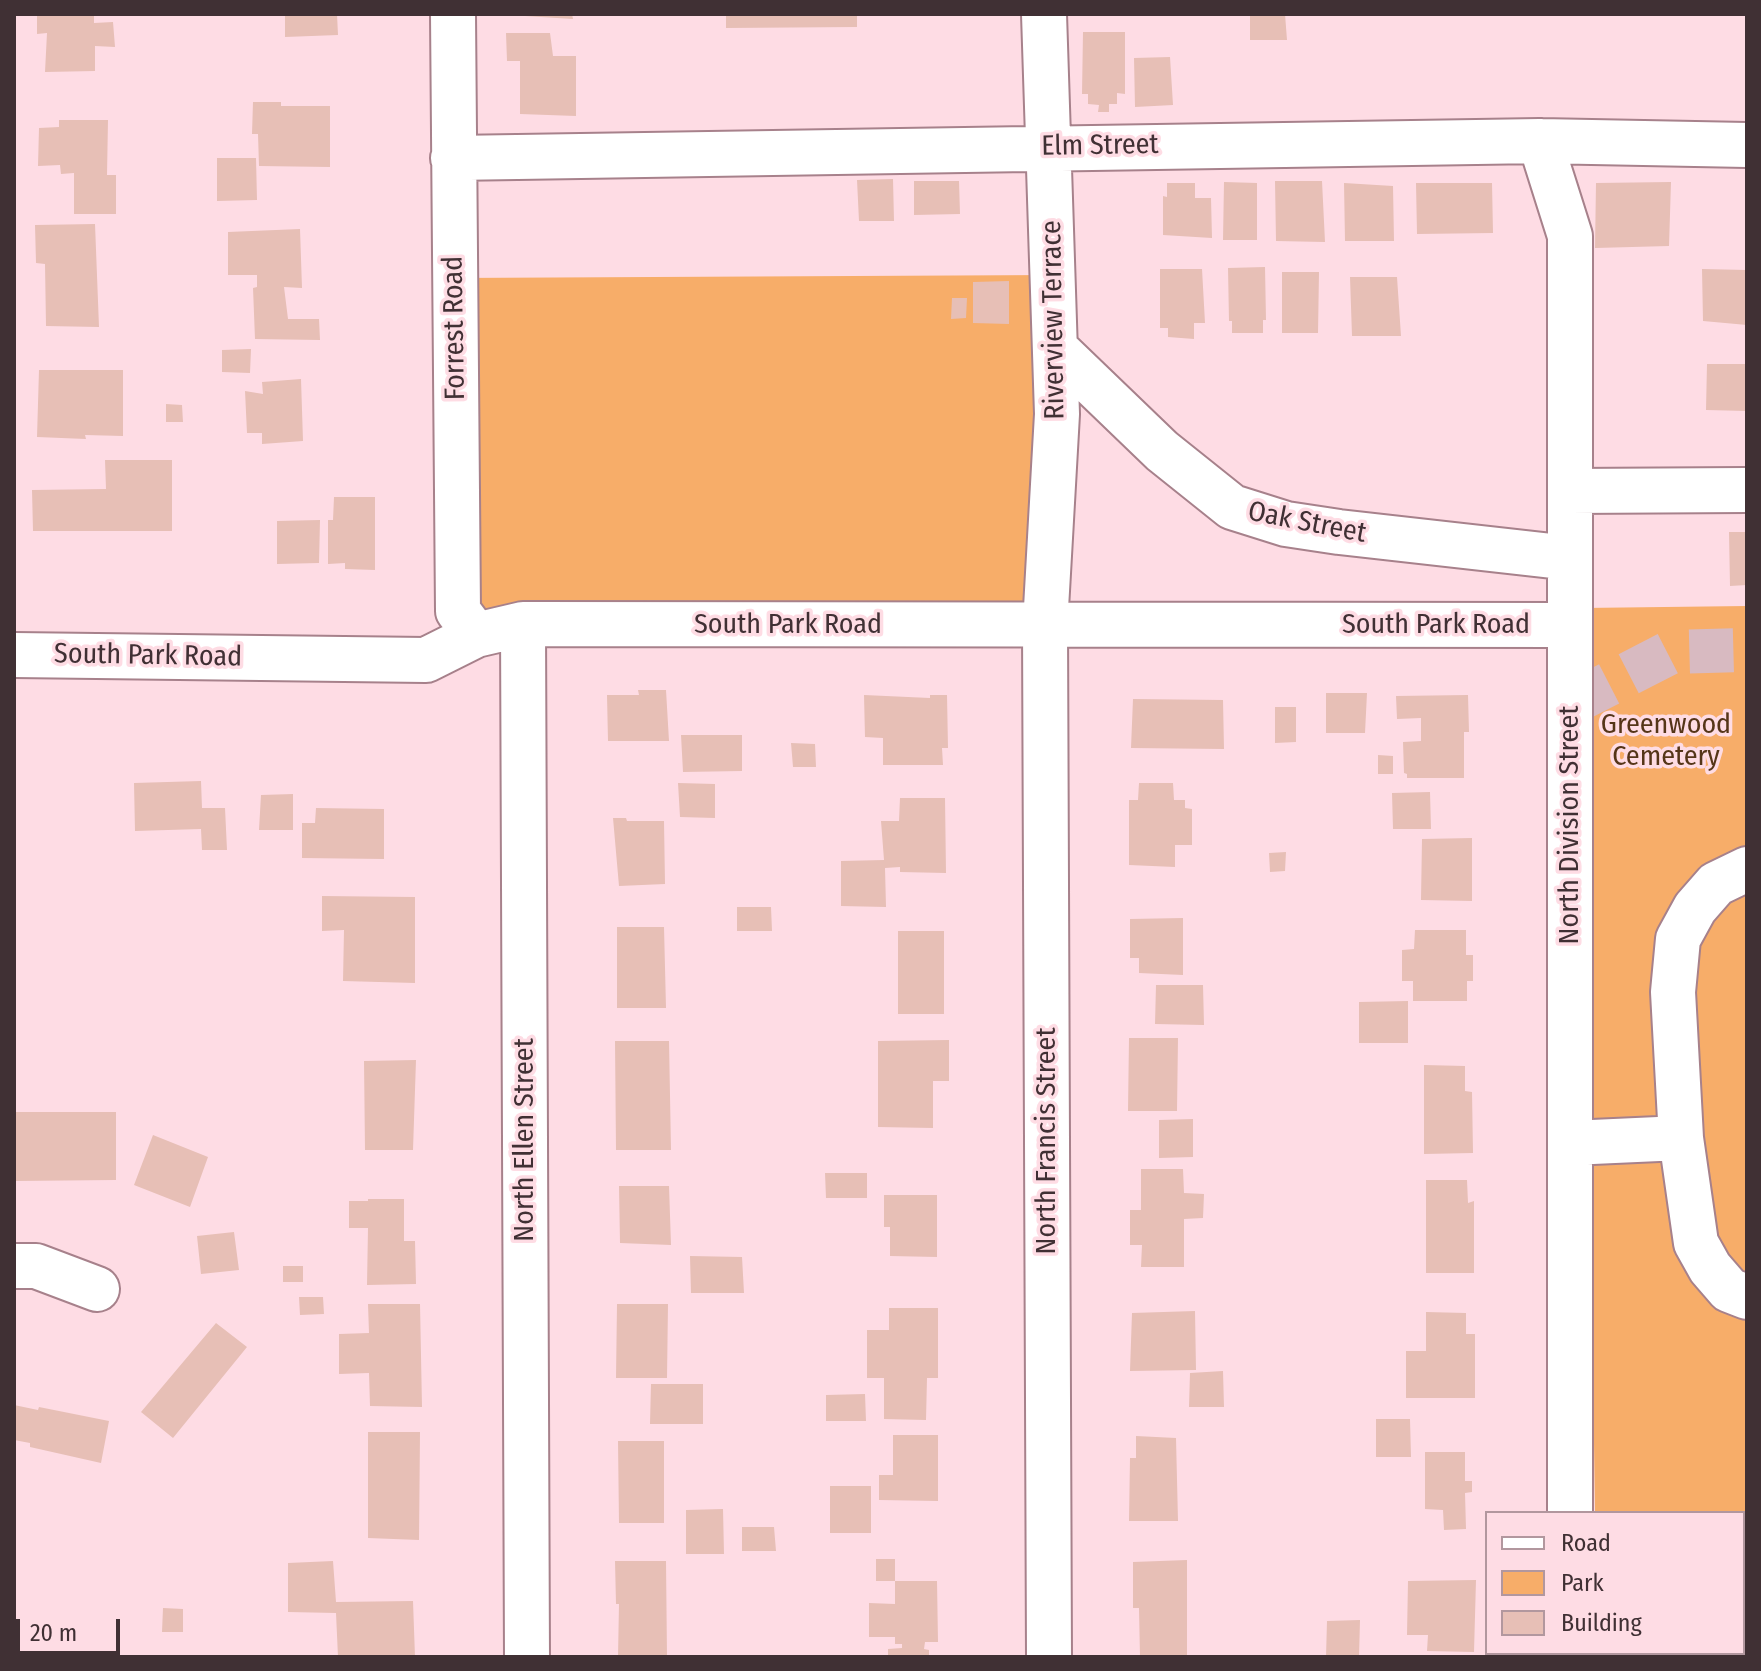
<!DOCTYPE html>
<style>
body{margin:0}
#map{position:relative;width:1761px;height:1671px;overflow:hidden;background:#fedce4;font-family:"Fira Sans Condensed",sans-serif}
canvas{display:block}
.frame{position:absolute;inset:0;border:16px solid #403034;pointer-events:none}
.legend{position:absolute;left:1485px;top:1511px;width:260px;height:144px;box-sizing:border-box;background:#fedce4;border:2px solid #b2979e;margin:0;padding:10px 14px;list-style:none;font-size:24px;color:#403034}
.legend li{display:flex;align-items:center;gap:16px;height:40px}
.legend b{width:40px;border:2px solid #b2979e}
.scale{position:absolute;left:16px;top:1619px;width:104px;height:36px;box-sizing:border-box;border:4px solid #403034;border-top:0;padding-left:10px;font-size:24px;line-height:28px;white-space:nowrap;color:#403034;-webkit-text-stroke:6px #fedce4;paint-order:stroke}
</style>
<div id="map">
<canvas width="1761" height="1671"></canvas>
<div class="frame"></div>
<ul class="legend">
<li><b style="height:10px;background:#fff"></b>Road</li>
<li><b style="height:22px;background:#f7ad69"></b>Park</li>
<li><b style="height:22px;background:#e7bfb6"></b>Building</li>
</ul>
<div class="scale">20 m</div>
</div>
<script>
const c = document.querySelector('canvas').getContext('2d');
c.lineJoin = 'round';
function fill(path, color) { c.fillStyle = color; c.fill(path, 'evenodd'); }
const toPath = rows => new Path2D(rows.map(r => 'M' + r).join(''));
function stroke(path, color, width, dash) { c.strokeStyle = color; c.lineWidth = width; c.lineCap = dash ? 'butt' : 'round'; c.setLineDash(dash || []); c.stroke(path); }
function write(font, color, halo, rows, align = 'center') {
  c.font = font + ' "Fira Sans Condensed",sans-serif'; c.lineWidth = 7; c.setLineDash([]); c.textBaseline = 'middle'; c.strokeStyle = halo; c.fillStyle = color; for (const [text, x, y, turn = 0] of rows) {
    c.save(); c.translate(x, y); c.rotate((+turn || 0) * Math.PI / 180); c.textAlign = isNaN(turn) ? turn : align; if (halo) c.strokeText(text, 0, 0); c.fillText(text, 0, 0); c.restore();
  }
}
const green = toPath([
 [1054,275,1045,626,476,635,454,278],
 [1747,606,1747,1649,1743,1649,1743,1513,1595,1513,1582,608]
]);
const building = toPath([
 [37,14,94,14,94,23,113,22,115,47,95,46,95,71,45,72,47,33,37,34],
 [285,14,337,14,338,35,285,37],
 [525,14,572,14,573,19,525,16],
 [726,14,857,14,857,27,726,28],
 [1250,14,1285,14,1287,40,1250,40],
 [1083,32,1125,32,1125,94,1117,93,1117,104,1109,104,1109,112,1098,112,1099,105,1088,104,1088,94,1082,94],
 [506,33,550,33,553,56,576,56,576,116,520,114,520,61,507,61],
 [1170,57,1173,105,1135,107,1134,58],
 [253,102,281,102,281,106,330,106,330,167,259,166,258,134,252,134],
 [59,120,108,120,107,175,116,175,116,214,74,214,74,173,61,174,60,165,38,166,39,128,59,127],
 [217,158,256,158,257,200,217,201],
 [893,179,894,221,859,221,857,180],
 [914,181,959,181,960,214,914,215],
 [1275,181,1322,181,1325,242,1276,241],
 [1224,182,1257,183,1257,240,1223,240],
 [1671,182,1669,246,1595,248,1596,183],
 [1167,183,1195,183,1195,198,1211,198,1212,238,1163,235,1163,196,1167,197],
 [1344,183,1393,186,1394,241,1345,241],
 [1416,183,1492,183,1493,233,1417,234],
 [95,224,99,327,46,326,45,264,36,263,35,225],
 [300,229,302,288,284,287,288,319,319,319,320,340,255,339,253,288,257,287,257,275,228,275,228,232],
 [1265,267,1266,320,1263,320,1263,333,1232,333,1232,321,1229,321,1228,268],
 [1160,269,1202,269,1205,323,1194,323,1194,339,1168,337,1168,328,1160,328],
 [1702,269,1747,270,1747,325,1703,321],
 [1282,272,1319,272,1318,333,1282,333],
 [1350,277,1397,277,1401,336,1352,336],
 [1009,281,1009,324,973,323,973,282],
 [952,298,967,298,966,318,951,319],
 [251,349,250,373,222,372,222,350],
 [1707,364,1747,364,1747,411,1706,410],
 [39,370,123,370,123,436,85,435,86,439,37,437],
 [301,379,303,441,262,444,262,433,247,433,245,391,263,394,262,382],
 [166,404,182,405,183,422,166,422],
 [105,460,172,460,172,531,33,531,32,490,106,489],
 [334,497,375,497,375,570,345,569,345,563,328,564,328,520,333,520],
 [320,520,319,563,277,564,277,521],
 [1729,532,1747,532,1747,585,1730,586],
 [638,690,666,690,669,741,608,741,607,695,639,695],
 [1326,693,1367,693,1365,733,1326,733],
 [864,695,930,698,930,695,947,695,948,748,942,748,943,765,883,765,883,738,865,737],
 [1468,695,1469,732,1464,732,1464,778,1407,778,1407,774,1404,773,1403,742,1421,741,1421,718,1397,719,1396,696],
 [1133,699,1223,700,1224,749,1131,748],
 [1275,707,1296,707,1296,742,1275,743],
 [681,735,742,735,742,771,683,772],
 [791,743,815,744,816,767,793,767],
 [1378,755,1393,756,1393,774,1378,774],
 [201,781,202,808,225,808,227,850,202,850,201,829,135,831,134,783],
 [678,783,715,784,715,818,680,817],
 [1139,783,1173,783,1174,800,1185,800,1185,808,1192,809,1192,845,1175,845,1175,867,1129,865,1129,800,1138,800],
 [1430,792,1431,829,1393,829,1392,793],
 [293,794,293,830,259,830,261,795],
 [900,798,945,798,946,873,900,872,900,867,885,868,886,907,841,906,841,861,884,860,881,821,899,821],
 [316,808,384,809,384,859,302,858,302,823,315,823],
 [613,818,626,818,627,821,664,821,665,884,619,886],
 [1472,838,1472,901,1421,900,1422,839],
 [1286,852,1285,871,1270,872,1269,853],
 [322,896,415,897,415,983,343,981,344,930,322,931],
 [737,907,771,907,772,931,737,931],
 [1183,918,1183,975,1139,973,1139,958,1130,958,1130,919],
 [617,927,664,927,666,1008,617,1008],
 [1415,930,1466,930,1466,955,1473,955,1473,981,1467,981,1467,1001,1413,1001,1413,981,1402,981,1402,950,1414,949],
 [898,931,944,931,944,1014,898,1014],
 [1156,985,1203,985,1204,1025,1155,1024],
 [1408,1001,1408,1043,1359,1043,1359,1002],
 [1129,1038,1178,1038,1177,1111,1128,1111],
 [949,1040,949,1081,933,1081,933,1128,878,1127,878,1041],
 [615,1041,669,1041,671,1150,616,1150],
 [416,1060,413,1150,365,1150,364,1061],
 [1424,1065,1465,1066,1465,1091,1472,1092,1473,1153,1424,1154],
 [14,1112,116,1112,116,1180,14,1181],
 [1193,1119,1193,1157,1159,1158,1159,1120],
 [153,1135,208,1157,190,1207,134,1185],
 [1141,1169,1183,1169,1184,1193,1204,1194,1203,1218,1184,1219,1184,1267,1141,1267,1142,1245,1130,1245,1130,1210,1141,1210],
 [825,1173,867,1173,867,1198,826,1198],
 [1426,1180,1467,1180,1468,1203,1474,1201,1474,1273,1426,1273],
 [619,1186,669,1186,671,1245,620,1243],
 [884,1195,937,1195,937,1257,890,1256,890,1227,884,1227],
 [368,1199,404,1199,404,1241,415,1241,416,1284,367,1285,368,1228,349,1228,349,1201,368,1201],
 [234,1232,239,1270,201,1274,197,1236],
 [690,1256,742,1257,744,1293,691,1293],
 [283,1266,303,1266,303,1282,283,1282],
 [299,1297,323,1297,324,1314,300,1315],
 [368,1304,420,1304,422,1407,370,1406,369,1373,339,1374,339,1334,369,1333],
 [617,1304,668,1304,667,1378,616,1378],
 [889,1308,938,1308,938,1378,927,1378,926,1420,884,1419,884,1378,867,1378,867,1330,889,1330],
 [1195,1311,1196,1370,1130,1371,1132,1313],
 [1426,1312,1466,1313,1466,1334,1475,1334,1475,1398,1406,1398,1406,1351,1426,1351],
 [216,1323,247,1347,173,1438,141,1412],
 [1223,1371,1224,1407,1189,1407,1190,1373],
 [651,1384,703,1384,703,1424,650,1424],
 [865,1394,866,1421,826,1421,826,1395],
 [14,1405,38,1410,39,1407,109,1421,101,1463,30,1447,30,1443,14,1440],
 [1376,1419,1410,1419,1411,1457,1376,1457],
 [368,1432,420,1432,419,1540,368,1538],
 [893,1435,938,1435,938,1501,879,1500,879,1475,893,1475],
 [1136,1436,1176,1438,1178,1521,1129,1521,1130,1458,1136,1458],
 [618,1441,664,1441,664,1523,619,1523],
 [1425,1452,1465,1452,1465,1481,1472,1481,1472,1492,1465,1493,1466,1529,1444,1530,1443,1510,1425,1509],
 [830,1486,871,1486,871,1533,830,1533],
 [723,1509,724,1554,686,1554,686,1510],
 [742,1527,774,1527,776,1551,742,1551],
 [876,1559,895,1559,895,1581,876,1581],
 [1187,1560,1187,1657,1140,1657,1139,1608,1133,1608,1133,1562],
 [333,1561,336,1602,413,1601,415,1657,338,1657,336,1613,288,1612,288,1563],
 [615,1561,666,1561,667,1657,618,1657,619,1604,616,1604],
 [1476,1580,1474,1652,1427,1651,1428,1635,1407,1635,1408,1581],
 [895,1581,937,1581,938,1642,925,1642,924,1649,929,1650,929,1657,888,1657,888,1649,902,1648,902,1644,895,1644,895,1637,869,1637,869,1603,895,1604],
 [163,1608,183,1609,183,1632,162,1632],
 [1360,1620,1359,1657,1326,1657,1327,1621]
]);
const minorTunnel = toPath([
 [1570,704,1671,652,1747,650]
]);
const minor = toPath([
 [453,14,458,611,476,635],
 [1044,14,1057,414,1045,626,1049,1657],
 [1540,141,1570,236,1570,1513],
 [453,158,1540,141,1747,145],
 [1056,349,1162,451,1232,507,1286,524,1339,532,1570,558],
 [1570,491,1747,490],
 [523,624,527,1657],
 [14,655,426,660,476,635,523,624,1570,625],
 [1747,869,1716,884,1695,908,1678,939,1673,992,1681,1138,1696,1243,1710,1268,1729,1290,1747,1297],
 [1570,1143,1681,1138],
 [14,1266,36,1266,97,1289],
 [1570,1653,1570,1657]
]);
const streetNames = [
 ["Elm Street",1100,146,-1],
 ["Riverview Terrace",1054,320,-91],
 ["Forrest Road",455,328,-91],
 ["Oak Street",1307,523,11],
 ["South Park Road",788,625],
 ["South Park Road",1436,625],
 ["South Park Road",148,656,1],
 ["North Division Street",1570,825,-90],
 ["North Ellen Street",525,1140,-90],
 ["North Francis Street",1047,1141,-90]
];
const parkNames = [
 ["Greenwood",1666,725],
 ["Cemetery",1666,757]
];
fill(green, '#f7ad69');
fill(building, '#e7bfb6');
stroke(minorTunnel, '#d8bac1', 44, [44, 22]);
stroke(minor, '#a7818b', 48);
stroke(minor, '#fff', 44);
write('28px', '#403034', '#fedce4', streetNames);
write('28px', '#553518', '#fedce4', parkNames);
</script>
